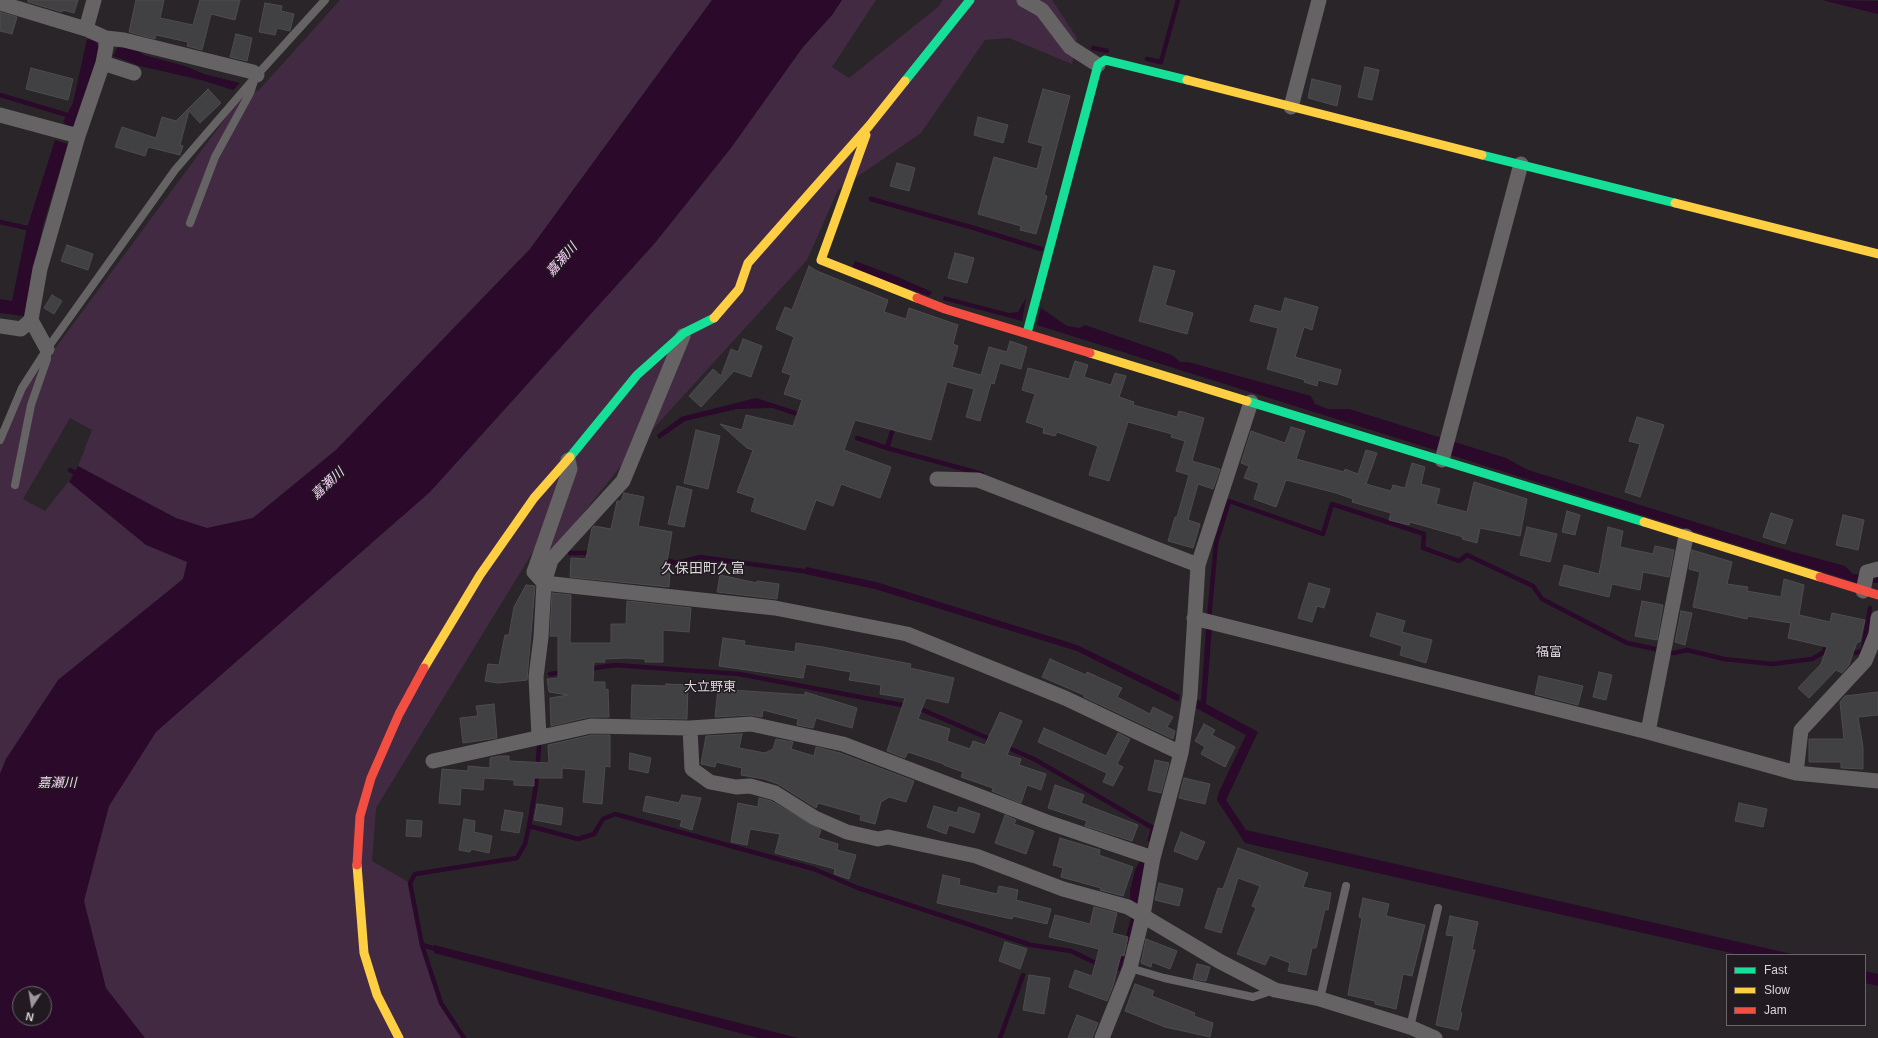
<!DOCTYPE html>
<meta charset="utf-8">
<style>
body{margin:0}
#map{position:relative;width:1878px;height:1038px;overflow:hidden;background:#2a2529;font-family:Helvetica,sans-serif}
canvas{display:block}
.legend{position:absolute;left:1726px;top:954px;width:140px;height:72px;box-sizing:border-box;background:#211b21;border:1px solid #6b656b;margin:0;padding:5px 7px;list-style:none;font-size:12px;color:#d9d5d9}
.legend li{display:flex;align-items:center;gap:8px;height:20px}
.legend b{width:20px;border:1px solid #6b656b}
.north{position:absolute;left:12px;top:986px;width:40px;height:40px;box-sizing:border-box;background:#211b21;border:1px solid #6b656b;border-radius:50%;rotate:192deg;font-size:11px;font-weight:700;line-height:16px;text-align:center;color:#d9d5d9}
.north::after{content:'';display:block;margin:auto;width:14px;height:18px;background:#9c979b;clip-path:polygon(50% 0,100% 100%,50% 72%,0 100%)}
</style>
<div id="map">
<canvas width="1878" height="1038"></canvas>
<ul class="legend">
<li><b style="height:5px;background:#16e098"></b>Fast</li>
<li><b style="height:5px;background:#ffcf43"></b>Slow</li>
<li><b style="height:5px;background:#f24e42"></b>Jam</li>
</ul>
<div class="north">N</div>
</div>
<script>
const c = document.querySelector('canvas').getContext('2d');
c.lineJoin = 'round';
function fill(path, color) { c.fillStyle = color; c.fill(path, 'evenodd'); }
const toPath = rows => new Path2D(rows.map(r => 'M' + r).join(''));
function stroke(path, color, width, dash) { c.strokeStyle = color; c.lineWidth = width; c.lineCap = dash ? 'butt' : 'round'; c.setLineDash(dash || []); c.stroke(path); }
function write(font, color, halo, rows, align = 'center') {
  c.font = font + ' Helvetica,"Noto Sans JP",sans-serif'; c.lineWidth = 3; c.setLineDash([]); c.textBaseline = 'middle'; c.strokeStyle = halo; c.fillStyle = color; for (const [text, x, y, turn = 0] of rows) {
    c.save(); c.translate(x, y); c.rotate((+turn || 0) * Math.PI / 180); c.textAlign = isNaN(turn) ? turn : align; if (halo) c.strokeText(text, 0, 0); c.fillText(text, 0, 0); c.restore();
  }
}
const green = toPath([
 [340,0,712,0,530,249,336,450,253,518,206,539,77,469,92,430,70,418,23,499,45,511,73,476,198,548,183,579,6,759,0,774,0,437,25,389,241,97,259,90],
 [842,0,876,0,832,67,849,78,938,7,943,0,1052,0,1077,38,1072,64,1009,38,985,40,921,133,838,190,807,260,632,452,553,551,534,550,376,808,372,861,410,883,422,945,441,1003,464,1038,107,1038,67,835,117,744,803,47,832,15]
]);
const water = toPath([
 [712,0,842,0,832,15,803,47,731,148,655,243,430,492,156,732,109,806,84,901,106,988,145,1038,0,1038,0,774,6,759,58,680,183,579,187,562,146,545,69,482,78,466,176,518,207,528,253,518,336,450,530,249],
 [20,994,44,994,44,1018,20,1018],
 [1822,0,1878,1,1878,14],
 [87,39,96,41,100,52,74,126,68,126,63,122,73,103],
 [122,46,135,48,144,55,185,66,204,74,240,83,233,90,201,80,140,66,113,56,117,48],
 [55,140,68,144,43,225,24,316,0,313,0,299,12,301,27,228],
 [855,261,898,277,932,292,929,296,852,269],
 [944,296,1009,313,1018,312,1026,298,1022,321,943,300],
 [1041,308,1067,326,1080,328,1085,325,1172,355,1180,362,1188,362,1311,396,1315,404,1328,409,1349,409,1506,458,1528,470,1772,546,1845,566,1853,574,1878,575,1878,583,1858,583,1037,325],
 [756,398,802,413,800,417,772,408,737,409,685,421,659,439,657,435,681,417],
 [806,567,876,582,1077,645,1180,695,1179,702,1077,651,875,589,805,574],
 [1206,628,1212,628,1206,704,1258,732,1226,800,1246,830,1796,955,1740,955,1245,843,1217,800,1219,792,1246,735,1196,708,1197,700,1201,701],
 [1149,844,1136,919,1131,927,1130,891,1135,870],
 [434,945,798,1038,759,1038,434,953],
 [1865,971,1878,974,1878,986,1865,983]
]);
const stream = toPath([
 [1093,48,1107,51],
 [1147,59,1161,62,1178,0],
 [0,95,67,115],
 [871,199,974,228,1041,249],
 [0,222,27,228],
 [894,425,887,448,982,474],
 [857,438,887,448],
 [70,470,79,475],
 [570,553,593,553],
 [662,559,677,563,700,557,810,572],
 [1209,619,1216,543,1229,501,1323,534,1332,504,1424,534,1423,548,1459,561,1467,555,1533,586,1542,599,1627,643,1674,653,1687,650,1724,659,1772,664,1812,659,1824,652,1826,643,1828,644],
 [1849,650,1856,653,1863,650,1870,608],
 [588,669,615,665,739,674,907,706],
 [550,674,563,672],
 [916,707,992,740],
 [1006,747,1034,759,1153,828,1150,840],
 [529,826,578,839,594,834,603,819,615,814,814,869,858,888,1031,945,1071,951,1100,965],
 [1127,942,1132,922],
 [422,945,439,950],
 [1111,969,1118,969,1124,951],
 [464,1038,441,1003,422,945,410,883,415,874,517,858,525,844,529,826,536,785,539,747],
 [1000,1038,1023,975]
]);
const building = toPath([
 [28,0,78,0,74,13,63,10,62,12,28,2,28,0],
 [136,0,164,0,160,18,193,25,200,0,240,0,235,20,211,14,202,50,187,46,188,42,156,35,155,39,129,32,136,0],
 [265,3,282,6,281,11,294,14,290,31,277,28,275,35,259,32,265,3],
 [0,12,17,17,12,34,0,31,0,12],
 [236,34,252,38,247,61,230,57,236,34],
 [1365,67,1379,70,1372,100,1358,97,1365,67],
 [31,68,73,79,68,100,26,89,31,68],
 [1312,79,1341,86,1337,106,1308,98,1312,79],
 [208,89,221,103,200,123,189,111,180,145,183,146,180,155,148,147,145,156,115,147,122,127,156,138,162,117,176,121,208,89],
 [1043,89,1070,96,1044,195,1047,196,1036,234,1020,230,1021,226,978,214,994,157,1037,169,1043,146,1028,142,1043,89],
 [978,117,1008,125,1003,143,974,135,978,117],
 [897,163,915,168,909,191,890,186,897,163],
 [67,245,93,254,88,270,61,261,67,245],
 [955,253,974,258,967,283,948,278,955,253],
 [809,266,817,271,888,300,884,312,906,319,909,308,958,325,953,344,958,346,952,367,981,375,989,347,1007,352,1010,341,1027,347,1021,369,1000,363,994,384,991,383,980,421,966,417,974,389,947,382,931,440,855,420,844,450,891,467,880,498,841,484,833,506,816,500,805,530,751,511,755,498,737,492,753,450,747,448,720,424,742,430,746,415,793,426,802,400,784,394,791,375,782,372,794,337,776,329,785,307,792,310,809,266],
 [1154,266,1175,271,1165,305,1193,313,1187,334,1139,321,1154,266],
 [52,295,62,301,54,314,44,308,52,295],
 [1285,298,1318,307,1312,330,1304,327,1295,357,1341,370,1337,385,1318,380,1317,386,1304,382,1305,380,1267,369,1278,328,1250,321,1255,305,1281,312,1285,298],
 [743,339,762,346,751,377,734,371,701,407,689,396,713,369,721,376,731,349,738,352,743,339],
 [1075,361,1088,365,1084,377,1111,385,1115,373,1126,376,1119,397,1134,402,1133,405,1177,417,1179,411,1204,418,1192,461,1220,469,1213,489,1198,484,1188,520,1200,524,1193,548,1168,541,1175,517,1177,517,1189,475,1176,471,1185,441,1171,437,1172,434,1128,422,1109,481,1089,475,1098,446,1057,432,1055,436,1043,433,1044,428,1026,422,1035,394,1022,390,1028,368,1069,379,1075,361],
 [1637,417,1664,425,1640,497,1625,492,1640,444,1629,441,1637,417],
 [1291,427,1305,431,1296,459,1344,472,1345,469,1358,474,1366,450,1377,453,1366,484,1391,491,1393,485,1405,488,1412,463,1425,467,1421,484,1440,489,1436,504,1467,512,1474,482,1527,499,1520,536,1480,528,1477,543,1462,539,1463,537,1410,522,1409,525,1389,520,1391,513,1352,502,1353,499,1336,493,1286,480,1276,507,1254,499,1259,483,1244,478,1249,466,1241,463,1251,431,1285,443,1291,427],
 [696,430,720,436,708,489,684,483,696,430],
 [677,486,692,490,684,527,668,524,677,486],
 [624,493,644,497,638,526,672,532,666,568,670,568,669,587,570,577,571,558,586,559,592,528,594,526,611,529,617,501,621,501,624,493],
 [1567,511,1580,515,1575,535,1562,532,1567,511],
 [1771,513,1793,520,1785,544,1763,537,1771,513],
 [1843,515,1864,520,1858,550,1836,545,1843,515],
 [1527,527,1557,534,1550,562,1520,555,1527,527],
 [1608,527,1623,531,1620,547,1653,554,1655,546,1674,550,1669,577,1643,572,1640,590,1612,584,1609,597,1559,585,1564,565,1599,574,1608,527],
 [1692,550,1732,562,1727,584,1748,587,1747,591,1781,597,1784,579,1804,585,1799,615,1830,622,1832,613,1865,620,1860,642,1857,642,1849,665,1842,673,1836,670,1809,698,1798,688,1821,664,1827,647,1788,638,1791,623,1748,616,1747,619,1693,607,1700,572,1689,569,1692,550],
 [720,575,757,583,757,581,779,584,777,599,717,592,720,575],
 [1309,583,1330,589,1324,608,1317,606,1312,622,1298,618,1309,583],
 [526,585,535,586,527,680,498,683,485,681,488,664,499,665,505,635,509,635,514,607,526,585],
 [552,593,571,595,570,643,611,643,611,624,626,624,627,601,691,608,689,632,663,630,663,662,645,662,645,659,627,658,604,659,605,662,594,662,593,682,605,682,605,690,608,689,609,717,589,717,551,726,550,698,568,695,549,692,547,679,558,678,558,636,550,636,552,593],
 [1642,601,1663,605,1657,640,1635,636,1642,601],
 [1681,611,1692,613,1685,645,1675,642,1681,611],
 [1377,613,1405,621,1402,632,1432,640,1426,663,1400,655,1402,646,1370,636,1377,613],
 [723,638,745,641,744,645,795,652,796,643,823,647,911,664,910,668,954,678,948,703,926,698,918,719,950,729,947,741,970,749,973,741,985,745,1000,712,1022,721,1007,755,1021,759,1019,765,1046,774,1041,790,1027,785,1021,803,992,791,993,788,961,777,963,772,944,765,944,764,908,752,905,758,887,751,905,698,880,694,881,685,849,680,851,672,806,664,803,678,719,666,723,638],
 [1050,659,1086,675,1087,672,1122,688,1117,697,1150,714,1153,707,1173,717,1167,727,1175,731,1173,739,1084,697,1084,695,1042,677,1050,659],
 [1599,672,1612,675,1606,700,1593,697,1599,672],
 [1539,676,1583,686,1578,705,1535,694,1539,676],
 [666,684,688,685,687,719,631,718,632,685,666,686,666,684],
 [718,689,805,695,805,692,857,708,852,728,816,718,813,728,797,725,798,719,763,710,762,717,750,715,715,717,718,689],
 [1878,692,1878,715,1858,717,1863,747,1863,769,1841,768,1841,762,1809,762,1809,739,1844,739,1840,702,1845,696,1878,692],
 [494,704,497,738,463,743,460,718,478,716,476,706,494,704],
 [1204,724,1215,730,1212,735,1235,747,1225,767,1201,754,1205,747,1195,741,1204,724],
 [1044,728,1106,756,1118,733,1130,739,1117,764,1123,767,1113,786,1103,782,1107,773,1038,742,1044,728],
 [742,734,739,748,765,753,773,749,776,739,793,742,791,749,814,756,816,747,840,753,914,781,906,802,889,797,881,802,875,824,860,820,861,815,818,803,816,808,778,784,764,779,741,775,742,768,716,762,715,767,701,764,706,736,742,734],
 [592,735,610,735,610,767,605,766,602,804,583,802,586,770,562,768,562,778,534,778,534,786,514,785,514,780,484,778,483,790,461,788,460,805,439,803,442,769,468,771,468,766,490,768,490,758,499,756,509,756,509,761,549,763,548,745,592,735],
 [630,753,651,758,648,773,629,769,630,753],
 [1155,760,1169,763,1161,793,1148,790,1155,760],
 [1184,778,1210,784,1205,804,1179,798,1184,778],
 [1055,785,1084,795,1081,803,1138,825,1132,841,1085,826,1087,821,1048,808,1055,785],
 [682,795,701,798,692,830,680,826,682,820,643,811,646,796,679,803,682,795],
 [759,798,771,801,821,830,818,838,838,844,837,850,856,855,849,879,834,874,835,869,775,853,780,834,750,829,747,845,731,842,738,803,758,807,759,798],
 [1739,803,1767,809,1763,827,1735,821,1739,803],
 [537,804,563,808,561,825,534,820,537,804],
 [934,806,957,813,959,807,980,814,974,833,949,825,946,834,927,827,934,806],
 [505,810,523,813,519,833,501,830,505,810],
 [1005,815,1016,820,1014,824,1034,831,1026,854,995,843,1005,815],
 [464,819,475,821,474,832,492,836,489,853,471,849,470,852,459,850,464,819],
 [407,820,422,821,421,837,406,836,407,820],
 [1181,832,1205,842,1197,860,1174,851,1181,832],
 [1060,838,1100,850,1099,855,1133,867,1123,896,1100,890,1101,888,1061,877,1063,868,1053,865,1060,838],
 [1238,848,1308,873,1303,887,1331,893,1328,910,1325,909,1316,948,1312,948,1306,975,1288,971,1290,963,1270,955,1265,965,1237,954,1256,908,1252,906,1260,886,1238,878,1221,933,1205,928,1218,888,1223,889,1238,848],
 [943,875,960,879,959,885,997,894,999,886,1018,890,1016,900,1051,909,1047,924,1013,916,1012,919,937,903,943,875],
 [1159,883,1183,889,1179,906,1155,900,1159,883],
 [1363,898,1389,904,1386,916,1425,925,1412,976,1403,974,1396,1009,1375,1004,1375,1001,1348,995,1362,918,1359,917,1363,898],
 [1094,907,1117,913,1112,933,1128,937,1124,956,1121,955,1113,986,1107,1001,1069,987,1075,970,1092,976,1099,949,1049,937,1055,915,1090,924,1094,907],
 [1450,916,1478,922,1472,950,1475,950,1460,1012,1462,1013,1458,1030,1436,1025,1454,936,1446,935,1450,916],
 [1146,939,1177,951,1170,969,1152,962,1151,967,1141,963,1146,939],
 [1005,942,1027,949,1020,969,999,961,1005,942],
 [1197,964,1210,967,1206,981,1193,979,1197,964],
 [1029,975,1050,978,1044,1014,1023,1010,1029,975],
 [1135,984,1154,991,1152,996,1195,1013,1194,1016,1213,1023,1210,1037,1165,1027,1125,1011,1135,984],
 [1077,1015,1098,1023,1092,1038,1068,1038,1077,1015]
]);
const lane = toPath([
 [190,223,215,157,250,93,254,81],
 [0,440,22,388,47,349,175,170,257,75,325,0],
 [15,485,31,405,47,359,47,349],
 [1130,968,1164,978,1253,997,1274,990],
 [1320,999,1346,886],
 [1410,1027,1438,908]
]);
const street = toPath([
 [1024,0,1042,10,1070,47,1098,65],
 [0,3,86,29,106,38,124,40,253,72,257,75],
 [86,29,94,0],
 [103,63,134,73],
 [1291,107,1319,0],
 [0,115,78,136],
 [31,320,47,349],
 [0,326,21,329,31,320,40,269,78,136,103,63,106,47,106,38],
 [683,336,623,481,551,560,544,583,775,608,907,634,1065,698,1181,753],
 [1442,460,1521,164],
 [937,479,978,480,1198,565],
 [1863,591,1867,572,1878,569],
 [1194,618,1648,732,1796,773,1878,781],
 [690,728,692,769,710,782,736,787,750,786,775,793,815,818,847,832,878,839,888,837,976,856,1063,889,1128,907,1219,961,1275,990,1320,999,1410,1027,1435,1038],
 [1648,732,1686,536],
 [539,737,536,677,541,637,544,583,534,572,570,469,568,460],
 [433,761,591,726,690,728,751,724,843,744,1047,822,1153,858],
 [1796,773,1801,730,1865,661,1876,634,1878,618],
 [1102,1038,1130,968,1143,915,1153,858,1181,753,1190,696,1198,565,1251,402]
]);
const fast = toPath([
 [905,81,970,0],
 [1482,155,1675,203],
 [1027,333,1098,65,1105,60,1187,80],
 [1247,401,1644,522],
 [570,457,637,375,684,333,714,318]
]);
const slow = toPath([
 [1187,80,1482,155],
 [866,135,821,260,917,298],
 [1675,203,1878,254],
 [714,318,739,289,748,263,869,126,905,81],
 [1090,353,1247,401],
 [1644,522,1820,577],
 [424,668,480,575,534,498,570,457],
 [357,865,364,953,377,995,399,1038]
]);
const jam = toPath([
 [917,298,945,309,1090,353],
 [1820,577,1878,595],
 [357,865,360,816,371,778,399,714,424,668]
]);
const waterNames = [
 ["嘉瀬川",562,260,-49],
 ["嘉瀬川",328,484,-43],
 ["嘉瀬川",57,783]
];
const neighbourhoodNames = [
 ["福富",1549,652],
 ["大立野東",710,687]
];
const quarterNames = [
 ["久保田町久富",703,569]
];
fill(green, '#422b42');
fill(water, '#2a092a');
stroke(stream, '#2a092a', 4.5);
fill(building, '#414143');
stroke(building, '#4d4c4e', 1);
stroke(lane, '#656364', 8);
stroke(street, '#656364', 15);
stroke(fast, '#16e098', 9);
stroke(slow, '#ffcf43', 9);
stroke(jam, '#f24e42', 9);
write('italic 13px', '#fad3f9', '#211b21', waterNames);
write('13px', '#d9d5d9', '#211b21', neighbourhoodNames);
write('14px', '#d9d5d9', '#211b21', quarterNames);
</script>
